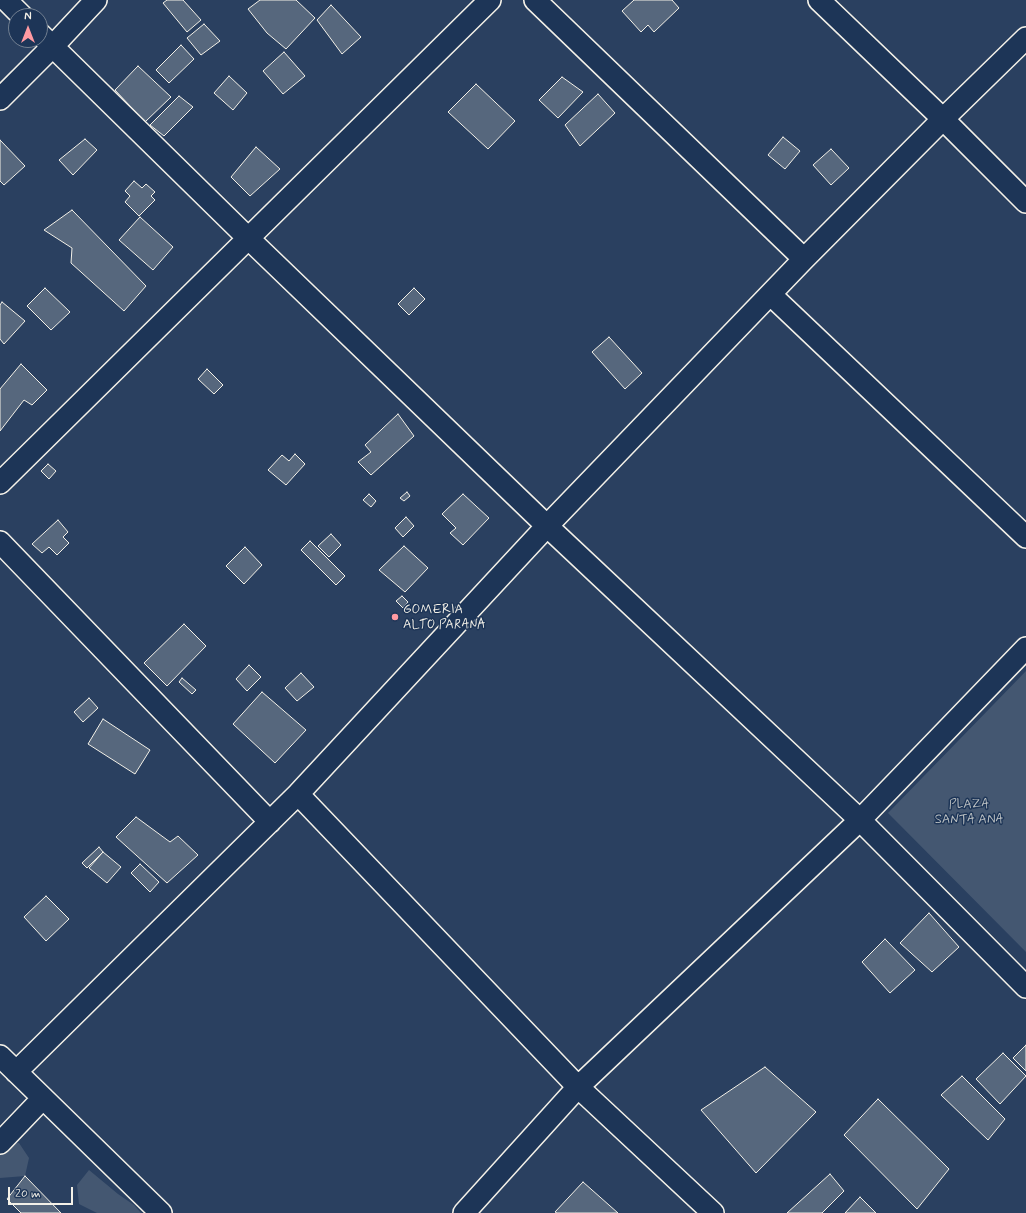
<!DOCTYPE html>
<style>
body{margin:0}
#map{position:relative;width:1026px;height:1213px;overflow:hidden;background:#2a4060;font-family:Mynerve,sans-serif}
canvas{display:block}
.north{position:absolute;left:8px;top:8px;width:40px;height:40px;box-sizing:border-box;background:#1d3557;border:1px solid #738091;border-radius:50%;rotate:0deg;font-size:11px;font-weight:700;line-height:16px;text-align:center;color:#f4f1e8}
.north::after{content:'';display:block;margin:auto;width:14px;height:18px;background:#ff9aa2;clip-path:polygon(50% 0,100% 100%,50% 72%,0 100%)}
.scale{position:absolute;left:8px;top:1187px;width:65px;height:18px;box-sizing:border-box;border:2px solid #f4f1e8;border-top:0;padding-left:5px;font-size:12px;line-height:14px;white-space:nowrap;color:#f4f1e8;-webkit-text-stroke:3px #1d3557;paint-order:stroke}
</style>
<div id="map">
<canvas width="1026" height="1213"></canvas>
<div class="north">N</div>
<div class="scale">20 m</div>
</div>
<script>
const c = document.querySelector('canvas').getContext('2d');
c.lineJoin = 'round';
function fill(path, color) { c.fillStyle = color; c.fill(path, 'evenodd'); }
const toPath = rows => new Path2D(rows.map(r => 'M' + r).join(''));
function stroke(path, color, width, dash) { c.strokeStyle = color; c.lineWidth = width; c.lineCap = dash ? 'butt' : 'round'; c.setLineDash(dash || []); c.stroke(path); }
function write(font, color, halo, rows, align = 'center') {
  c.font = font + ' Mynerve,sans-serif'; c.lineWidth = 3; c.setLineDash([]); c.textBaseline = 'middle'; c.strokeStyle = halo; c.fillStyle = color; for (const [text, x, y, turn = 0] of rows) {
    c.save(); c.translate(x, y); c.rotate((+turn || 0) * Math.PI / 180); c.textAlign = isNaN(turn) ? turn : align; if (halo) c.strokeText(text, 0, 0); c.fillText(text, 0, 0); c.restore();
  }
}
const green = toPath([
 [1026,671,1026,952,888,813],
 [19,1143,29,1158,25,1176,0,1178,0,1145],
 [89,1170,118,1194,134,1205,141,1213,97,1213,79,1204,77,1185]
]);
const building = toPath([
 [167,0,183,0,201,20,187,32,163,3,167,0],
 [260,0,296,0,315,18,286,49,267,33,248,9,260,0],
 [634,0,672,0,679,8,654,32,648,25,641,32,622,11,634,0],
 [331,5,361,37,342,54,317,20,331,5],
 [204,24,220,41,201,55,187,38,204,24],
 [181,45,194,59,169,83,156,70,181,45],
 [284,52,305,76,283,94,263,71,284,52],
 [138,66,171,97,145,122,115,90,138,66],
 [229,76,247,93,233,110,214,93,229,76],
 [562,77,583,92,558,118,539,100,562,77],
 [476,84,515,121,488,149,448,112,476,84],
 [598,94,615,113,580,146,565,125,598,94],
 [179,96,193,107,164,136,150,125,179,96],
 [783,137,800,151,785,169,768,155,783,137],
 [85,139,97,150,73,175,59,160,85,139],
 [0,140,25,166,4,185,0,181,0,140],
 [256,147,280,169,250,196,231,177,256,147],
 [831,149,849,168,831,185,813,165,831,149],
 [134,181,142,188,146,184,155,192,151,196,155,200,139,216,125,202,130,196,125,191,134,181],
 [72,210,146,286,124,311,71,263,72,248,44,230,72,210],
 [140,217,173,247,153,270,119,240,140,217],
 [45,288,70,312,51,330,27,306,45,288],
 [414,288,425,299,409,315,398,304,414,288],
 [2,302,25,321,4,344,0,339,0,305,2,302],
 [609,337,642,373,625,389,592,352,609,337],
 [21,364,47,390,32,405,24,400,0,431,0,389,21,364],
 [207,369,223,385,214,394,198,379,207,369],
 [398,414,414,436,371,475,358,462,371,452,365,445,398,414],
 [295,454,305,464,286,485,268,470,282,455,289,461,295,454],
 [48,464,56,471,49,479,41,471,48,464],
 [407,492,410,496,404,501,400,498,407,492],
 [369,494,376,501,371,507,363,500,369,494],
 [463,494,489,518,463,545,450,533,456,528,442,514,463,494],
 [406,517,414,526,403,537,395,528,406,517],
 [58,520,68,532,63,537,69,543,57,555,49,547,42,553,32,544,58,520],
 [331,534,341,545,329,557,318,546,331,534],
 [310,541,345,576,336,585,301,550,310,541],
 [404,546,428,568,405,592,379,570,404,546],
 [245,547,262,565,244,584,226,566,245,547],
 [402,596,408,602,403,608,396,601,402,596],
 [184,624,206,646,167,686,144,663,184,624],
 [249,665,261,677,247,691,236,679,249,665],
 [301,673,314,687,297,701,285,688,301,673],
 [182,678,196,690,192,694,179,682,182,678],
 [262,692,306,730,275,763,233,724,262,692],
 [89,698,98,708,83,722,74,712,89,698],
 [103,719,150,750,135,774,88,744,103,719],
 [136,817,170,842,178,836,198,855,167,883,116,837,136,817],
 [99,847,103,852,87,868,82,863,99,847],
 [103,852,121,867,107,883,89,868,103,852],
 [140,864,159,882,150,892,131,873,140,864],
 [46,896,69,919,46,941,24,917,46,896],
 [929,913,959,947,932,972,900,943,929,913],
 [885,939,915,970,890,993,862,962,885,939],
 [1026,1045,1026,1071,1013,1058,1026,1045],
 [1003,1053,1026,1076,1000,1104,976,1079,1003,1053],
 [765,1067,816,1112,756,1173,701,1110,765,1067],
 [962,1076,1005,1119,988,1140,941,1095,962,1076],
 [878,1099,949,1169,917,1209,844,1135,878,1099],
 [830,1174,844,1191,822,1213,787,1213,830,1174],
 [25,1176,61,1213,21,1213,7,1199,25,1176],
 [583,1182,618,1213,557,1213,555,1212,583,1182],
 [860,1197,876,1213,845,1213,860,1197]
]);
const minor = toPath([
 [6,0,22,16],
 [535,0,804,259],
 [819,0,943,119,1026,202],
 [40,34,248,238,547,526,860,820,1026,987],
 [0,99,53,46,96,0],
 [771,295,1026,537],
 [0,483,490,0],
 [0,542,270,822],
 [298,794,578,1087,713,1213],
 [0,1056,161,1213],
 [16,1072,298,794,547,526,804,259,943,119,1026,38],
 [0,1143,43,1098],
 [464,1213,578,1087,860,820,1026,648]
]);
const markers = [
 [395,617,4,"#ff9aa2"]
];
const poiNames = [
 ["GOMERIA",403,610],
 ["ALTO PARANA",403,625]
];
const parkNames = [
 ["PLAZA",969,805],
 ["SANTA ANA",969,820]
];
fill(green, '#445771');
fill(building, '#56677d');
stroke(building, '#f4f1e8', 1);
stroke(minor, '#f4f1e8', 24);
stroke(minor, '#1d3557', 21);
for (const [x, y, r, color] of markers) { const dot = new Path2D(); dot.arc(x, y, r, 0, 2 * Math.PI); c.fillStyle = color; c.fill(dot); stroke(dot, '#1d3557', 1.5); }
write('13px', '#f4f1e8', '#1d3557', poiNames, 'left');
write('13px', '#bfc3c4', '#1d3557', parkNames);
</script>
